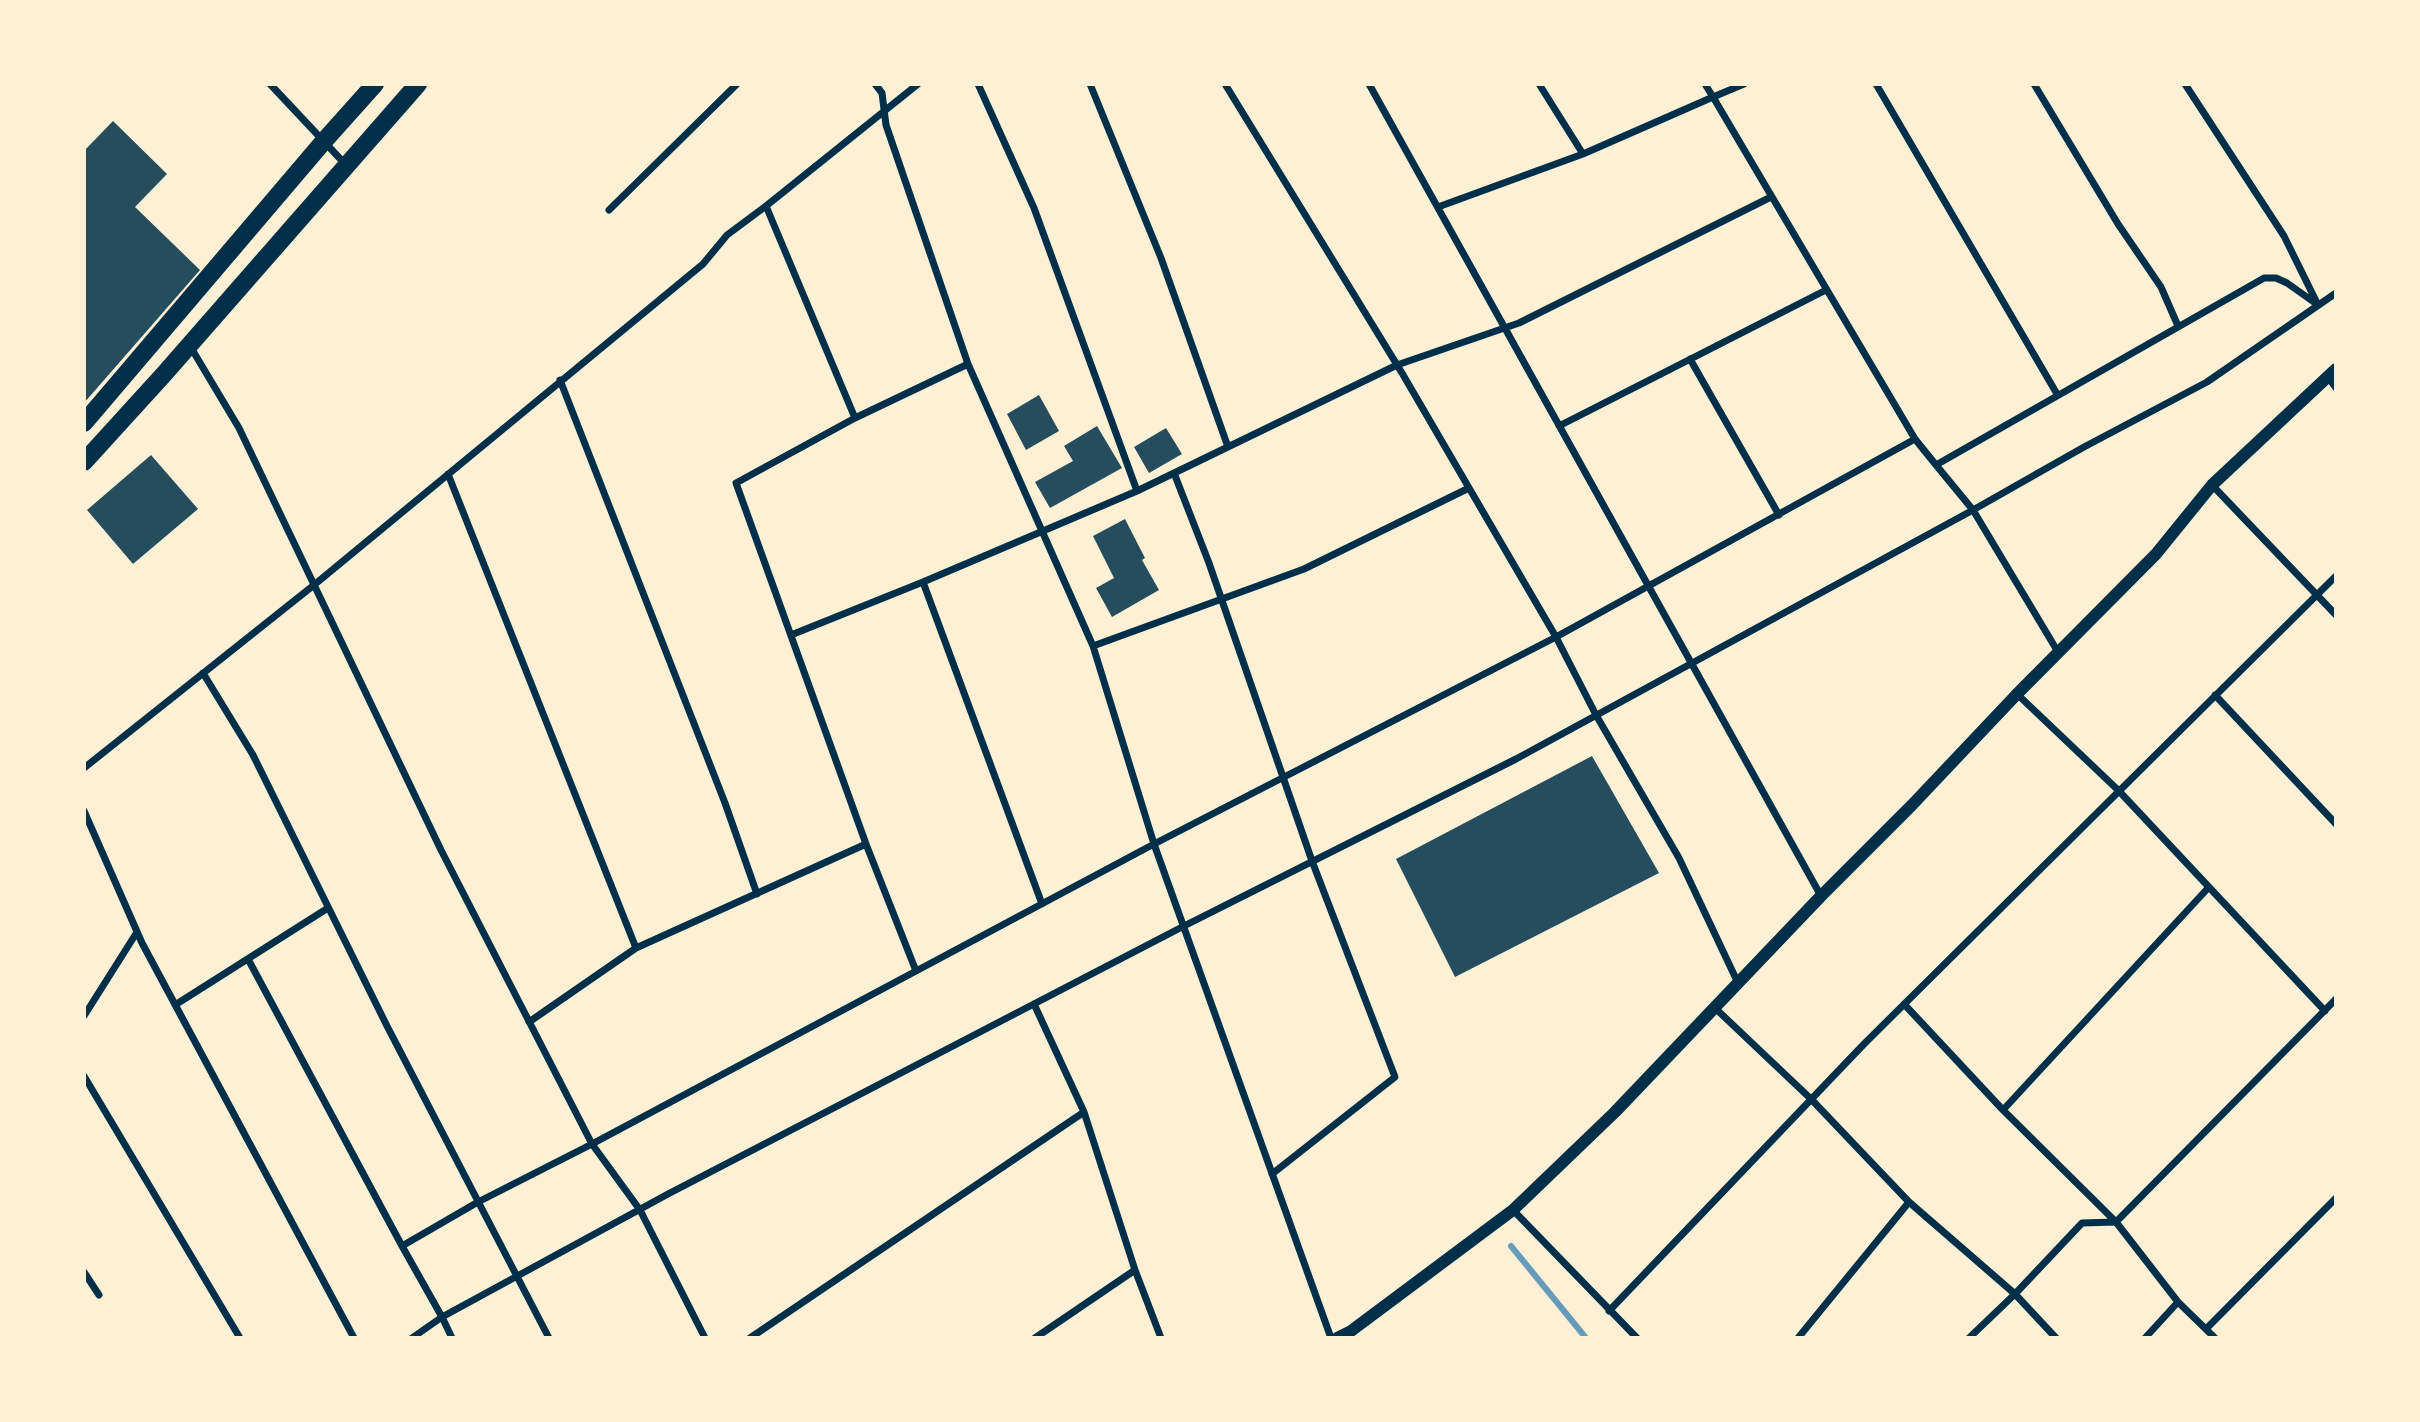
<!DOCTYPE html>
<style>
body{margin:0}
#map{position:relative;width:2420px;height:1422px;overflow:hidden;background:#fdf0d5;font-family:Inter,sans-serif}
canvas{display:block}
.frame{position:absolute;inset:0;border:86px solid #fdf0d5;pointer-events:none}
</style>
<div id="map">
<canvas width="2420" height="1422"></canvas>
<div class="frame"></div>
</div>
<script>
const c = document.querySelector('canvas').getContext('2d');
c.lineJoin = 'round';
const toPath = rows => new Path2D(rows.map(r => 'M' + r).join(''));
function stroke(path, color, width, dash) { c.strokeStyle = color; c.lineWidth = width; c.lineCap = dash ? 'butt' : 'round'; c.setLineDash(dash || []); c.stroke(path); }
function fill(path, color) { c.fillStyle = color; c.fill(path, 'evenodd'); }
const stream = toPath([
 [1511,1246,1586,1338]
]);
const building = toPath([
 [113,121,167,174,135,207,200,270,84,403,84,151],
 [1039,395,1059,431,1026,450,1007,414],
 [1097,426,1122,468,1050,508,1035,482,1073,461,1064,446],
 [1166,428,1182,454,1149,473,1134,447],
 [151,455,198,509,133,564,87,510],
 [1125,519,1145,558,1142,560,1159,590,1112,617,1096,588,1114,578,1093,536],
 [1592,756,1659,873,1455,977,1396,859]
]);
const minor = toPath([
 [270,84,346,165],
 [875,84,882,93,886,125,968,364,1093,646,1154,844,1331,1338],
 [978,84,1034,208,1137,491],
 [1090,84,1161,258,1228,447],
 [1225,84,1402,373,1556,637,1596,715,1679,858,1738,983],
 [1369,84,1821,896],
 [1744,84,1713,97,1915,439],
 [1876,84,2057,394],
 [2034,84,2118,224,2161,287,2178,326],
 [2185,84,2284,236,2318,305,2287,283,2276,278,2264,278,1936,465,1915,439,1556,637,1154,844,592,1144,478,1202,402,1246,442,1317,668,1194,1184,926,1516,759,1973,510,2084,447,2207,382,2336,293],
 [1583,154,1713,97,1705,84],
 [766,206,855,418],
 [1438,207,1583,154,1539,84],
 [609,210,737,84],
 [190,346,239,428,441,850,592,1144,640,1210,705,1338],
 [1690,359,1779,515],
 [2328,377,2336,388],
 [560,380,725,803,757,894],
 [1559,426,1826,290],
 [1936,465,1973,510,2058,652],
 [1174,473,1209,563,1312,861,1395,1077,1272,1174],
 [448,474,636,948,866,844,736,483,855,418,968,364],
 [2212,485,2336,615],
 [923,582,1137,491,1397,365,1519,323,1771,197],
 [791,635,923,582,1042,904],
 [1093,646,1304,569,1469,488],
 [203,673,253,755,387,1026,549,1338],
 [2017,694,2118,790,2325,1011],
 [2215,695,2336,824],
 [84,768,314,585,703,264,727,235,766,206,918,84],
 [84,811,142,943,354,1338],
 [866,844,916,971],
 [248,959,402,1246],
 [1904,1004,2003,1110,2116,1222,2178,1302,2215,1338],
 [175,1005,328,908],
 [1715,1008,1811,1099,1909,1202,2015,1294,2056,1338],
 [84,1016,137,932],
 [529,1022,636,948],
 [84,1076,240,1338],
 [2003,1110,2209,887],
 [1513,1210,1637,1338],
 [1135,1270,1161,1338],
 [84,1272,99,1295],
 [1609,1311,1864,1044,2336,576],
 [2206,1329,2336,1198],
 [412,1338,442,1317,452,1338],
 [750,1338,1084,1112,1034,1004],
 [1035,1338,1135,1270,1084,1112],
 [1798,1338,1909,1202],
 [1969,1338,2015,1294,2082,1223,2116,1222,2336,999],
 [2145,1338,2178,1302]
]);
const tertiary = toPath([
 [1337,1338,1351,1331,1513,1210,1615,1112,1821,896,1912,805,2017,694,2156,554,2212,485,2336,369]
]);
const primary = toPath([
 [84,423,324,141,375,84],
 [84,462,165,373,418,84]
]);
stroke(stream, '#669bbc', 6);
fill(building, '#264d5e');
stroke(minor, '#003049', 7);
stroke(tertiary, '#003049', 12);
stroke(primary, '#003049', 18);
</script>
